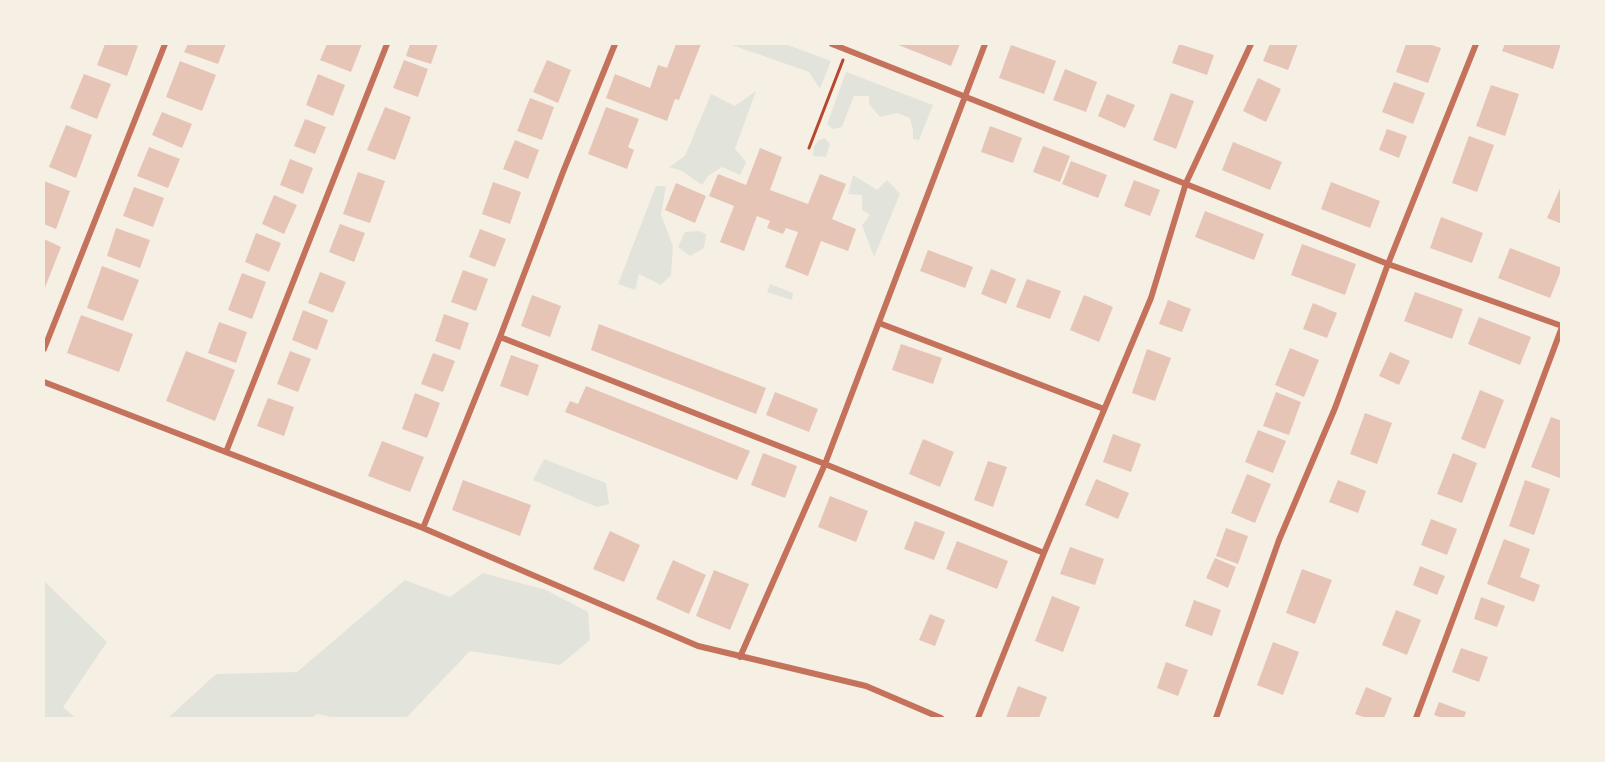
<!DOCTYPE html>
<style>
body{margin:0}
#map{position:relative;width:1605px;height:762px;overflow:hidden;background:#f6efe4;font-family:"DM Sans",sans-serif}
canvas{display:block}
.frame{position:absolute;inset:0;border:45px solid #f6efe4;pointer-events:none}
</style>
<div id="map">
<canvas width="1605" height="762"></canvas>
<div class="frame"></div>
</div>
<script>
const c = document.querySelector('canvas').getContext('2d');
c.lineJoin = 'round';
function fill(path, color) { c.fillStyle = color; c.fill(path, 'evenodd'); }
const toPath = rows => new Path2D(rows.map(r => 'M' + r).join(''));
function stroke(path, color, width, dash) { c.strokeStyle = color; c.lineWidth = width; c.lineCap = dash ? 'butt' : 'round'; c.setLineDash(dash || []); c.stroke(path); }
const green = toPath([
 [729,44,785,44,831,61,820,89,809,72],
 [846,72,933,105,919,140,913,139,913,130,910,118,897,113,880,117,869,104,869,96,854,96,842,127,833,129,827,124],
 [756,91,735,149,746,162,740,175,722,167,708,176,702,185,682,171,669,167,685,156,711,94,735,106],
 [825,138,830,144,826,157,813,156,814,146,819,140],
 [853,175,877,190,887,180,900,194,874,257,862,225,870,215,862,210,862,195,848,194],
 [656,186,666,186,661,215,673,246,671,275,661,285,639,274,635,290,618,284],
 [699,231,706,234,704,248,690,256,678,247,685,232],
 [770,284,793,293,792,300,767,292],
 [544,459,606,483,609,504,597,507,533,480],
 [483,573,546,590,588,612,590,640,560,665,470,651,406,718,335,718,318,714,311,718,168,718,216,674,297,672,405,580,450,597],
 [44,581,107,642,63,707,76,718,44,718]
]);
const building = toPath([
 [105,44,132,44,138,46,127,76,97,65],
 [188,44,226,44,218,64,184,52],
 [327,44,362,44,351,72,320,60],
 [410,44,438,44,431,64,406,56],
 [676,44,701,44,679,100,675,99,667,121,606,98,615,74,650,88,658,65,667,68],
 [896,44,960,44,951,66],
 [1179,44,1214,55,1207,75,1172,63],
 [1270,44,1298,44,1288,70,1263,61],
 [1406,44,1429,44,1441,48,1428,83,1396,72],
 [1505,44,1561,44,1553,69,1502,51],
 [1011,45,1056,61,1044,94,999,78],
 [404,60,428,69,418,97,393,88],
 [547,60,571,70,558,103,533,92],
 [180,61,216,75,202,111,166,97],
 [1065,69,1097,82,1086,112,1053,100],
 [84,74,111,84,97,119,70,108],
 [318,74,345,85,333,116,306,105],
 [1258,78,1281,89,1266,122,1243,111],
 [1394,82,1425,93,1413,124,1382,112],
 [1491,85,1519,94,1505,136,1476,126],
 [1171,93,1194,101,1176,149,1153,140],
 [1107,94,1135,105,1125,128,1098,116],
 [530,98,554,107,542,140,517,131],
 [385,107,411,117,395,160,367,150],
 [606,107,639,119,628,147,634,150,627,169,588,154],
 [162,112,192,124,182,148,152,135],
 [305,119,326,127,315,154,294,146],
 [66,125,92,135,76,178,49,167],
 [990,126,1022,138,1013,163,981,152],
 [1387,129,1407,136,1399,158,1379,150],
 [1469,136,1494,145,1477,192,1452,183],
 [515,140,539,150,528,179,503,169],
 [1233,142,1282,162,1270,190,1222,170],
 [1043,146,1070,156,1060,182,1033,172],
 [149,147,180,159,168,188,137,176],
 [760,148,782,157,770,190,808,204,820,174,846,184,832,219,856,229,848,251,821,241,808,276,785,267,798,232,786,228,783,234,767,228,770,221,757,216,744,251,720,242,734,206,709,196,718,174,746,185],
 [290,159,313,168,303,194,280,185],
 [1071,161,1107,175,1098,198,1062,184],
 [358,172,385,181,370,223,343,214],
 [1134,180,1160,190,1150,216,1124,206],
 [44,181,70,191,56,229,44,224],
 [493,182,521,192,510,224,482,214],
 [1331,182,1380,201,1370,228,1321,209],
 [676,183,706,196,695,223,665,210],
 [1562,184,1562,224,1547,218],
 [134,187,164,198,153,227,123,216],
 [274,195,297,205,284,234,262,224],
 [1205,211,1264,234,1254,260,1195,237],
 [1441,217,1483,233,1472,263,1430,248],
 [340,224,365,233,354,262,329,252],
 [116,228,150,240,140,268,107,256],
 [480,229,506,239,495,267,469,257],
 [256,233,281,243,269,272,245,262],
 [44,239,61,247,44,290],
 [1302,244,1356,264,1345,295,1291,275],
 [1510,248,1562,268,1550,298,1498,278],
 [928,250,973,267,965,288,920,271],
 [102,266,139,280,123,321,87,308],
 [991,269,1016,279,1006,304,981,294],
 [463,270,488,279,476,311,451,302],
 [320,272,346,282,333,313,308,303],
 [242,273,266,282,252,319,228,310],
 [1027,279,1061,291,1050,319,1016,307],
 [1415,292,1463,309,1452,339,1404,321],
 [532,295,561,306,550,337,521,326],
 [1084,295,1113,307,1099,342,1070,330],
 [1168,300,1191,309,1182,332,1159,324],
 [1313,303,1337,313,1327,338,1303,329],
 [303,310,328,320,317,350,292,340],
 [444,314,469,323,460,350,435,341],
 [81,315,133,334,119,372,67,353],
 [1479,317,1531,337,1520,365,1468,344],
 [219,322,247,332,236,363,208,353],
 [599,324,766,388,756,414,591,350],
 [901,344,942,358,933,384,892,370],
 [1290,348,1319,360,1304,397,1275,385],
 [1147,349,1171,358,1155,401,1132,393],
 [186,351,235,370,215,421,166,401],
 [290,351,311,359,298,392,277,384],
 [1390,352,1410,361,1399,385,1379,376],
 [433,353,455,361,443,392,421,384],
 [511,355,539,365,528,396,500,386],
 [586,386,750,451,737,480,565,412,570,401,578,404],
 [1480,390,1504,400,1485,449,1461,439],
 [775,392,818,409,809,432,766,415],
 [1276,392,1301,402,1289,435,1263,426],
 [415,393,440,403,427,438,402,429],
 [268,398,294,407,284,436,257,426],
 [1365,413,1392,423,1377,464,1350,454],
 [1551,417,1562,421,1562,473,1560,478,1531,467],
 [1258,430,1286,441,1273,473,1245,462],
 [1113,434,1141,444,1131,472,1103,462],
 [923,439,954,452,940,487,909,474],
 [382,441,424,457,410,492,368,476],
 [763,453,797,466,785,498,751,485],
 [1453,453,1477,463,1462,503,1437,494],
 [988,461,1007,467,993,507,974,500],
 [1247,474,1271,484,1255,523,1231,513],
 [1096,479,1129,493,1118,519,1085,505],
 [463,480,531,505,520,536,452,510],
 [1338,480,1366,491,1358,513,1329,502],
 [1525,480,1550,489,1534,535,1509,526],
 [830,496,868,511,856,542,818,527],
 [1431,519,1457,529,1447,555,1421,545],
 [915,521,945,532,934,560,904,549],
 [1226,528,1248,536,1238,564,1216,556],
 [610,531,640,545,624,582,593,569],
 [1504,539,1530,549,1520,577,1540,585,1534,602,1487,584],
 [957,541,1008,561,997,589,946,569],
 [1070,547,1104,559,1095,585,1060,574],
 [1215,558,1236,567,1228,588,1206,578],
 [673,560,706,575,689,614,656,599],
 [1420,566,1445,576,1437,595,1413,585],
 [1302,569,1332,580,1315,624,1286,613],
 [714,570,749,584,730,630,696,616],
 [1052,596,1080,607,1063,652,1035,641],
 [1481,597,1505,606,1497,627,1474,619],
 [1194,600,1221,610,1212,636,1185,626],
 [1396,610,1421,620,1407,655,1382,645],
 [930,614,945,620,935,646,919,640],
 [1273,642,1299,652,1283,695,1257,685],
 [1461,648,1488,657,1479,682,1452,672],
 [1166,662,1188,670,1178,696,1157,688],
 [1018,686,1047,697,1039,718,1006,718],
 [1366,687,1392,698,1384,718,1366,718,1355,714],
 [1439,702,1466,712,1464,718,1442,718,1434,715]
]);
const path = toPath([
 [809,148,843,60]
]);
const minor = toPath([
 [832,44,1388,264,1562,326],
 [879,323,1104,409],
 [500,337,825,464,1044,553],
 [44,349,165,44],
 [44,382,423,528,698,646,866,686,941,718],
 [226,452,387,44],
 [423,528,500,337,563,172,615,44],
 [740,657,825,464,985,44],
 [978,718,1044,553,1151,298,1186,183,1251,44],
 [1216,718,1279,540,1335,408,1388,264,1476,44],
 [1416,718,1562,327]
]);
fill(green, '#e2e4dc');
fill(building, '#e6c5b7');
stroke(path, '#b5482f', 3);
stroke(minor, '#c5725c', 6);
</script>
